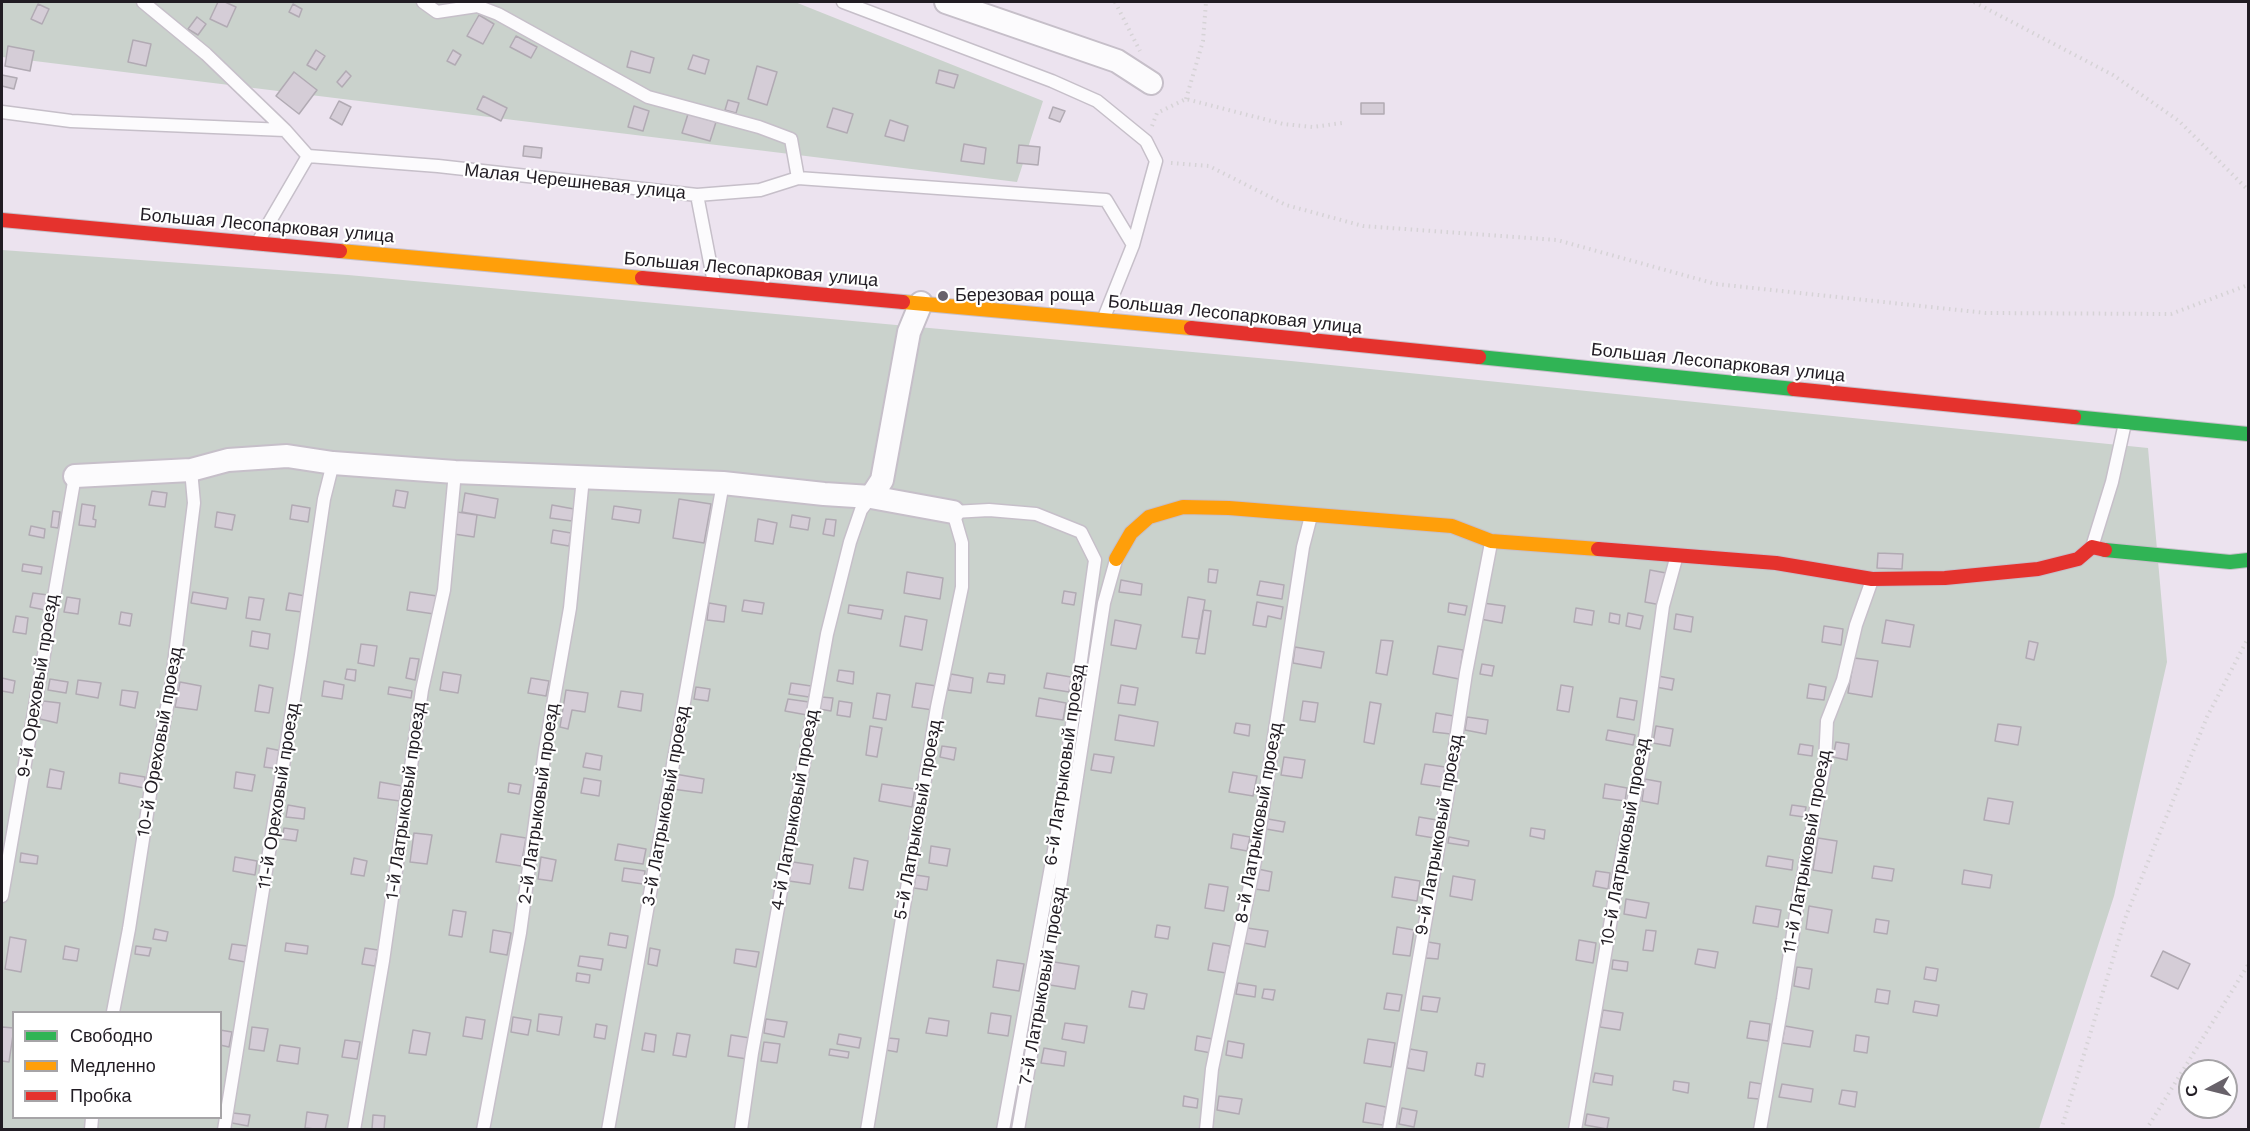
<!DOCTYPE html>
<meta charset="utf-8">
<style>
body{margin:0}
#map{position:relative;width:2250px;height:1131px;overflow:hidden;background:#ece3ef;font-family:"Work Sans",sans-serif}
canvas{display:block}
.frame{position:absolute;inset:0;border:3px solid #211c23;pointer-events:none}
.legend{position:absolute;left:12px;top:1011px;width:210px;height:108px;box-sizing:border-box;background:#fff;border:2px solid #a6a4a7;margin:0;padding:8px 10px;list-style:none;font-size:18px;color:#211c23}
.legend li{display:flex;align-items:center;gap:12px;height:30px}
.legend b{width:30px;border:2px solid #a6a4a7}
.north{position:absolute;left:2178px;top:1059px;width:60px;height:60px;box-sizing:border-box;background:#fff;border:2px solid #a6a4a7;border-radius:50%;rotate:263deg;font-size:16px;font-weight:700;line-height:24px;text-align:center;color:#211c23}
.north::after{content:'';display:block;margin:auto;width:21px;height:27px;background:#68626a;clip-path:polygon(50% 0,100% 100%,50% 72%,0 100%)}
</style>
<div id="map">
<canvas width="2250" height="1131"></canvas>
<div class="frame"></div>
<ul class="legend">
<li><b style="height:8px;background:#30b455"></b>Свободно</li>
<li><b style="height:8px;background:#ff9f0a"></b>Медленно</li>
<li><b style="height:8px;background:#e5322d"></b>Пробка</li>
</ul>
<div class="north">С</div>
</div>
<script>
const c = document.querySelector('canvas').getContext('2d');
c.lineJoin = 'round';
function fill(path, color) { c.fillStyle = color; c.fill(path, 'evenodd'); }
const toPath = rows => new Path2D(rows.map(r => 'M' + r).join(''));
function stroke(path, color, width, dash) { c.strokeStyle = color; c.lineWidth = width; c.lineCap = dash ? 'butt' : 'round'; c.setLineDash(dash || []); c.stroke(path); }
function write(font, color, halo, rows, align = 'center') {
  c.font = font + ' "Work Sans",sans-serif'; c.lineWidth = 4.5; c.setLineDash([]); c.textBaseline = 'middle'; c.strokeStyle = halo; c.fillStyle = color; for (const [text, x, y, turn = 0] of rows) {
    c.save(); c.translate(x, y); c.rotate((+turn || 0) * Math.PI / 180); c.textAlign = isNaN(turn) ? turn : align; if (halo) c.strokeText(text, 0, 0); c.fillText(text, 0, 0); c.restore();
  }
}
const green = toPath([
 [2,2,795,2,1043,101,1017,182,2,57],
 [2,250,348,275,1291,361,2148,448,2167,662,2114,896,2039,1129,2,1129],
 [14,1012,220,1012,220,1118,14,1118]
]);
const building = toPath([
 [218,2,225,2,236,7,227,27,210,19,218,2],
 [38,4,49,9,42,24,31,19,38,4],
 [293,4,302,9,299,17,289,12,293,4],
 [479,15,494,24,483,44,467,36,479,15],
 [197,17,206,24,198,35,188,29,197,17],
 [516,36,537,47,531,58,510,47,516,36],
 [133,40,151,44,146,66,128,62,133,40],
 [8,46,34,51,30,71,5,66,8,46],
 [316,50,325,56,316,70,307,65,316,50],
 [453,50,461,55,455,65,447,61,453,50],
 [631,51,654,58,650,73,627,67,631,51],
 [693,55,709,60,705,74,688,69,693,55],
 [757,66,777,72,767,105,748,99,757,66],
 [939,70,958,75,954,88,936,83,939,70],
 [346,71,351,76,342,87,337,82,346,71],
 [294,72,317,90,299,114,276,96,294,72],
 [2,75,17,78,14,89,2,86,2,75],
 [483,96,507,108,501,121,477,109,483,96],
 [728,100,739,103,736,113,725,110,728,100],
 [339,101,351,107,342,125,330,118,339,101],
 [1361,103,1384,103,1384,114,1361,114,1361,103],
 [634,106,649,111,643,131,628,127,634,106],
 [1053,107,1065,111,1060,122,1049,118,1053,107],
 [833,108,853,114,847,133,827,127,833,108],
 [688,114,716,122,710,141,682,133,688,114],
 [890,120,908,126,904,141,885,136,890,120],
 [964,144,986,148,984,164,961,161,964,144],
 [1019,145,1040,147,1038,165,1017,163,1019,145],
 [524,146,542,148,541,158,523,156,524,146],
 [396,490,408,492,405,508,393,506,396,490],
 [152,491,167,493,165,507,149,505,152,491],
 [465,493,498,499,495,518,462,512,465,493],
 [679,499,711,504,704,543,673,538,679,499],
 [82,504,95,506,93,519,96,520,95,527,79,525,82,504],
 [292,505,310,508,308,522,290,519,292,505],
 [552,505,574,509,572,521,550,518,552,505],
 [614,506,641,510,639,523,612,519,614,506],
 [53,511,60,512,58,528,51,527,53,511],
 [217,512,235,515,232,530,215,527,217,512],
 [457,512,477,515,474,537,454,534,457,512],
 [792,515,810,518,808,530,790,527,792,515],
 [758,519,777,523,773,544,755,541,758,519],
 [826,519,836,520,834,536,823,534,826,519],
 [31,526,45,529,44,538,29,535,31,526],
 [553,530,571,533,569,546,551,543,553,530],
 [1878,553,1903,554,1902,569,1877,568,1878,553],
 [23,564,42,567,41,574,22,571,23,564],
 [1209,569,1218,570,1216,583,1208,582,1209,569],
 [1650,570,1666,573,1661,605,1645,602,1650,570],
 [907,572,943,578,940,599,904,593,907,572],
 [1121,580,1142,584,1141,595,1119,592,1121,580],
 [1260,581,1284,585,1282,599,1257,595,1260,581],
 [1064,591,1076,593,1074,605,1062,603,1064,591],
 [193,592,228,598,226,609,191,603,193,592],
 [410,592,437,596,434,614,407,610,410,592],
 [33,593,48,595,45,610,30,607,33,593],
 [289,593,305,596,302,612,286,610,289,593],
 [67,597,80,599,78,614,64,612,67,597],
 [249,597,264,599,260,620,246,618,249,597],
 [1188,597,1205,600,1199,639,1182,637,1188,597],
 [744,600,764,603,762,614,742,611,744,600],
 [1257,602,1283,607,1281,619,1268,616,1266,627,1253,625,1257,602],
 [709,603,726,606,724,622,707,620,709,603],
 [1449,603,1467,606,1465,615,1448,612,1449,603],
 [1483,603,1505,606,1502,623,1480,619,1483,603],
 [849,605,883,610,881,619,848,613,849,605],
 [1576,608,1594,611,1592,625,1574,622,1576,608],
 [1203,610,1211,611,1205,654,1196,653,1203,610],
 [121,612,132,614,130,626,119,624,121,612],
 [1610,613,1620,615,1619,624,1609,622,1610,613],
 [1628,613,1643,616,1640,629,1626,626,1628,613],
 [1676,614,1693,617,1691,632,1674,629,1676,614],
 [16,616,28,618,26,634,13,632,16,616],
 [905,616,927,620,922,650,900,646,905,616],
 [1115,620,1141,625,1136,649,1111,645,1115,620],
 [1886,620,1914,625,1910,647,1882,643,1886,620],
 [1824,626,1843,629,1841,645,1822,642,1824,626],
 [252,631,270,634,268,649,250,646,252,631],
 [1381,640,1393,641,1387,675,1376,673,1381,640],
 [2029,641,2038,643,2034,660,2026,658,2029,641],
 [361,644,377,646,374,666,358,663,361,644],
 [1438,646,1463,650,1459,679,1433,674,1438,646],
 [1295,647,1324,652,1321,668,1293,663,1295,647],
 [410,658,419,659,415,680,406,678,410,658],
 [1854,658,1878,661,1872,697,1848,693,1854,658],
 [1482,664,1494,666,1492,676,1480,674,1482,664],
 [347,669,356,670,355,681,345,679,347,669],
 [839,670,854,672,853,684,837,681,839,670],
 [443,672,461,675,458,693,440,690,443,672],
 [989,673,1005,675,1004,684,987,682,989,673],
 [1047,673,1071,677,1069,692,1044,688,1047,673],
 [951,674,973,678,971,693,948,690,951,674],
 [1658,676,1674,679,1672,690,1656,687,1658,676],
 [2,678,15,681,13,693,2,691,2,678],
 [531,678,549,681,546,696,528,693,531,678],
 [50,679,68,682,66,693,48,690,50,679],
 [78,680,101,683,98,698,76,694,78,680],
 [324,681,344,685,342,699,322,696,324,681],
 [180,682,201,686,197,710,175,707,180,682],
 [791,683,811,686,809,697,789,694,791,683],
 [916,683,937,686,933,710,912,707,916,683],
 [1809,684,1826,687,1824,700,1807,698,1809,684],
 [259,685,273,688,269,713,255,711,259,685],
 [1121,685,1138,688,1135,705,1118,703,1121,685],
 [1561,685,1573,687,1569,712,1557,710,1561,685],
 [389,687,412,691,411,698,388,694,389,687],
 [696,687,710,689,708,701,694,699,696,687],
 [122,690,138,692,135,708,120,705,122,690],
 [566,690,588,693,585,712,572,710,568,729,560,727,566,690],
 [621,691,643,694,641,711,618,707,621,691],
 [877,693,890,695,886,720,873,718,877,693],
 [821,697,833,698,831,711,819,709,821,697],
 [1039,698,1066,703,1063,720,1036,716,1039,698],
 [1620,698,1637,701,1634,720,1617,717,1620,698],
 [788,699,809,702,807,715,785,711,788,699],
 [43,701,60,703,57,723,40,719,43,701],
 [839,701,852,703,850,717,837,715,839,701],
 [1303,701,1318,703,1315,722,1300,720,1303,701],
 [1370,702,1381,704,1374,744,1364,742,1370,702],
 [1436,713,1454,716,1451,734,1433,732,1436,713],
 [1119,715,1158,722,1154,746,1115,740,1119,715],
 [1467,717,1488,720,1486,734,1465,730,1467,717],
 [1236,723,1250,725,1249,736,1234,733,1236,723],
 [1998,724,2021,727,2018,745,1995,741,1998,724],
 [870,726,882,728,877,757,866,755,870,726],
 [1656,726,1673,729,1670,746,1653,743,1656,726],
 [1608,730,1635,735,1633,745,1606,740,1608,730],
 [1836,742,1849,744,1847,760,1833,757,1836,742],
 [1800,744,1813,746,1812,756,1798,754,1800,744],
 [942,746,956,748,954,760,940,757,942,746],
 [267,748,282,751,279,769,264,767,267,748],
 [586,753,602,756,600,770,583,767,586,753],
 [1094,754,1114,757,1111,773,1091,770,1094,754],
 [1284,757,1305,760,1302,778,1281,775,1284,757],
 [1425,764,1445,767,1442,787,1421,784,1425,764],
 [50,769,64,772,61,789,47,787,50,769],
 [236,772,255,775,252,791,234,788,236,772],
 [1233,772,1257,776,1253,796,1229,792,1233,772],
 [120,773,145,777,144,788,119,783,120,773],
 [675,774,704,779,702,793,672,789,675,774],
 [584,778,601,781,599,796,581,793,584,778],
 [1645,779,1661,782,1658,804,1642,801,1645,779],
 [380,782,402,786,400,801,378,798,380,782],
 [509,783,521,785,519,794,508,792,509,783],
 [882,784,915,789,912,807,879,801,882,784],
 [1605,784,1627,788,1625,801,1603,798,1605,784],
 [1988,798,2013,802,2009,824,1984,820,1988,798],
 [288,805,305,808,304,819,286,817,288,805],
 [1792,805,1806,807,1804,817,1790,815,1792,805],
 [1419,817,1437,820,1434,838,1416,835,1419,817],
 [1268,819,1285,822,1283,832,1266,829,1268,819],
 [284,828,298,830,296,841,282,839,284,828],
 [1531,828,1545,830,1544,839,1530,836,1531,828],
 [414,833,432,835,427,864,410,862,414,833],
 [501,834,526,838,521,866,496,862,501,834],
 [1233,834,1250,837,1247,851,1231,848,1233,834],
 [1449,837,1469,841,1468,846,1448,843,1449,837],
 [1818,838,1837,841,1832,873,1813,870,1818,838],
 [618,844,646,849,643,864,615,860,618,844],
 [931,846,950,849,947,866,929,863,931,846],
 [21,853,38,856,37,864,20,862,21,853],
 [1768,856,1793,860,1792,870,1766,866,1768,856],
 [235,857,257,861,255,875,233,871,235,857],
 [541,857,556,860,552,881,538,879,541,857],
 [354,858,367,861,364,876,351,874,354,858],
 [854,858,868,861,863,890,849,888,854,858],
 [793,862,813,865,810,884,789,881,793,862],
 [1874,866,1894,869,1892,881,1872,878,1874,866],
 [624,868,645,871,643,884,622,881,624,868],
 [1258,869,1272,872,1269,891,1255,889,1258,869],
 [1964,870,1992,875,1990,888,1962,884,1964,870],
 [1596,871,1610,873,1608,889,1593,886,1596,871],
 [916,875,929,877,927,890,914,888,916,875],
 [1453,876,1475,880,1472,900,1450,896,1453,876],
 [1395,877,1420,881,1417,901,1392,897,1395,877],
 [1209,884,1228,887,1224,911,1205,908,1209,884],
 [1626,899,1649,903,1646,918,1624,914,1626,899],
 [1756,906,1781,910,1778,927,1753,923,1756,906],
 [1809,906,1832,910,1828,933,1806,929,1809,906],
 [453,910,466,912,462,937,449,935,453,910],
 [1876,919,1889,921,1887,934,1874,932,1876,919],
 [1157,925,1170,927,1168,939,1155,937,1157,925],
 [1397,927,1414,930,1410,956,1393,954,1397,927],
 [1247,928,1268,931,1265,947,1244,943,1247,928],
 [155,929,168,932,166,941,153,939,155,929],
 [493,930,511,933,507,955,490,952,493,930],
 [1646,930,1656,931,1653,951,1643,950,1646,930],
 [610,933,628,936,626,948,608,945,610,933],
 [10,937,26,940,21,972,5,969,10,937],
 [1579,940,1596,943,1593,963,1576,960,1579,940],
 [1428,942,1440,944,1438,959,1426,958,1428,942],
 [286,943,308,946,307,954,285,951,286,943],
 [1213,943,1230,946,1226,973,1208,970,1213,943],
 [232,944,247,946,245,962,229,959,232,944],
 [65,946,79,949,77,961,63,959,65,946],
 [136,946,151,948,149,956,135,954,136,946],
 [365,948,378,950,375,966,362,964,365,948],
 [650,948,660,950,657,966,648,964,650,948],
 [736,949,759,952,756,967,734,963,736,949],
 [1698,949,1718,952,1715,968,1695,964,1698,949],
 [2163,951,2190,964,2178,989,2151,976,2163,951],
 [580,956,603,959,601,970,578,966,580,956],
 [997,960,1024,964,1019,991,993,987,997,960],
 [1613,960,1628,962,1627,971,1612,969,1613,960],
 [1054,962,1079,966,1075,989,1050,985,1054,962],
 [1797,967,1812,969,1809,989,1794,986,1797,967],
 [1926,967,1938,969,1936,981,1924,979,1926,967],
 [577,973,590,975,589,983,576,981,577,973],
 [1238,983,1256,986,1255,997,1236,994,1238,983],
 [1264,989,1275,990,1273,1000,1262,998,1264,989],
 [1877,989,1890,991,1888,1004,1875,1002,1877,989],
 [1132,991,1147,994,1144,1009,1129,1007,1132,991],
 [1387,993,1402,995,1399,1011,1384,1009,1387,993],
 [1423,996,1440,998,1437,1012,1421,1010,1423,996],
 [1915,1001,1939,1005,1937,1016,1913,1012,1915,1001],
 [1603,1010,1623,1013,1620,1030,1600,1027,1603,1010],
 [991,1013,1011,1016,1008,1036,988,1033,991,1013],
 [539,1014,562,1017,559,1035,537,1031,539,1014],
 [466,1017,485,1020,482,1039,463,1036,466,1017],
 [513,1017,531,1020,528,1035,511,1032,513,1017],
 [929,1018,949,1021,947,1036,926,1033,929,1018],
 [766,1019,787,1022,784,1037,764,1033,766,1019],
 [1750,1021,1770,1024,1768,1041,1747,1038,1750,1021],
 [1065,1023,1087,1026,1084,1043,1062,1039,1065,1023],
 [596,1024,607,1026,605,1039,594,1037,596,1024],
 [1785,1026,1813,1031,1810,1047,1782,1043,1785,1026],
 [2,1027,14,1028,9,1062,2,1061,2,1027],
 [252,1027,268,1029,264,1051,249,1049,252,1027],
 [220,1030,232,1032,229,1047,220,1045,220,1030],
 [413,1030,430,1033,426,1055,409,1053,413,1030],
 [645,1033,656,1035,654,1052,642,1050,645,1033],
 [677,1033,690,1035,686,1057,673,1055,677,1033],
 [839,1034,861,1038,859,1048,837,1044,839,1034],
 [731,1035,750,1038,747,1059,728,1056,731,1035],
 [1856,1035,1869,1037,1867,1053,1854,1051,1856,1035],
 [1197,1036,1213,1039,1211,1053,1195,1050,1197,1036],
 [888,1038,899,1039,897,1052,886,1050,888,1038],
 [1368,1039,1395,1043,1391,1067,1364,1063,1368,1039],
 [345,1040,360,1042,357,1059,342,1057,345,1040],
 [1228,1041,1244,1044,1242,1058,1226,1055,1228,1041],
 [764,1042,780,1044,777,1063,761,1061,764,1042],
 [280,1045,300,1048,298,1064,277,1061,280,1045],
 [1044,1048,1066,1052,1064,1066,1041,1063,1044,1048],
 [830,1049,849,1052,848,1058,829,1055,830,1049],
 [1410,1049,1427,1052,1424,1071,1407,1068,1410,1049],
 [1477,1063,1485,1064,1483,1077,1475,1075,1477,1063],
 [1595,1073,1613,1076,1612,1085,1593,1082,1595,1073],
 [1674,1081,1689,1083,1688,1093,1673,1090,1674,1081],
 [1750,1082,1762,1084,1759,1099,1748,1098,1750,1082],
 [1782,1084,1813,1089,1811,1102,1779,1097,1782,1084],
 [1842,1090,1857,1092,1855,1107,1839,1104,1842,1090],
 [1184,1096,1198,1099,1197,1108,1183,1106,1184,1096],
 [1219,1096,1242,1099,1239,1114,1217,1110,1219,1096],
 [1366,1103,1386,1107,1383,1125,1363,1122,1366,1103],
 [1402,1108,1417,1111,1414,1127,1399,1124,1402,1108],
 [307,1112,328,1115,325,1130,305,1128,307,1112],
 [233,1113,250,1115,248,1126,232,1123,233,1113],
 [1587,1114,1609,1118,1607,1129,1585,1125,1587,1114],
 [373,1115,385,1116,384,1130,372,1129,373,1115]
]);
const path = toPath([
 [1115,2,1140,51],
 [1974,2,2113,75,2179,121,2248,190],
 [1186,99,1203,41,1206,2],
 [1152,126,1157,113,1186,99,1283,124,1313,127,1342,123],
 [1171,163,1209,166,1286,205,1363,226,1557,240,1716,284,1986,313,2171,314,2248,285],
 [2061,1130,2126,916,2207,717,2248,638],
 [2146,1130,2248,965]
]);
const lane = toPath([
 [143,2,206,54,285,130],
 [423,2,437,12,477,6,498,14,648,97,759,127,791,139,798,178],
 [843,2,1052,81,1097,101,1146,141,1156,161,1133,245,1103,320],
 [2,112,71,121,285,130,308,156,438,166,697,195,760,190,798,178,1106,200,1133,245],
 [697,195,714,283],
 [259,240,308,156],
 [2092,547,2112,482,2125,423],
 [2,896,75,476],
 [113,1012,129,929,151,788,171,687,194,503,191,470],
 [91,1130,92,1118],
 [224,1130,301,655,324,499,333,463],
 [354,1130,383,961,422,690,444,590,455,472],
 [483,1130,520,933,545,750,570,608,583,478],
 [608,1130,723,483],
 [741,1130,752,1053,827,634,850,542,861,510,871,497],
 [867,1130,937,707,962,587,962,543,953,512,989,510,1036,514,1081,532,1095,560,1056,839,1003,1130],
 [1018,1130,1058,899,1104,603,1116,560],
 [1206,1130,1212,1069,1255,861,1303,547,1311,516],
 [1389,1130,1448,792,1466,673,1491,543],
 [1575,1130,1621,861,1642,759,1663,606,1677,555],
 [1760,1130,1783,999,1797,907,1825,762,1827,721,1843,680,1856,625,1872,580]
]);
const street = toPath([
 [946,2,1117,61,1151,83],
 [75,476,191,470,228,460,287,456,333,463,455,472,723,483,824,494,871,497,953,512],
 [871,497,882,480,909,332,921,303]
]);
const fast = toPath([
 [1479,357,1794,389],
 [2074,417,2248,434],
 [2105,550,2230,562,2248,560]
]);
const slow = toPath([
 [340,251,642,278],
 [903,302,1191,328],
 [1116,559,1131,533,1149,517,1183,507,1229,508,1452,526,1491,541,1598,549]
]);
const jam = toPath([
 [2,220,340,251],
 [642,278,903,302],
 [1191,328,1479,357],
 [1794,389,2074,417],
 [1598,549,1776,563,1872,579,1945,578,2038,569,2078,559,2092,547,2105,550]
]);
const markers = [
 [943,296,6,"#68626a"]
];
const streetNames = [
 ["Малая Черешневая улица",575,182,6],
 ["Большая Лесопарковая улица",267,226,5],
 ["Большая Лесопарковая улица",751,270,5],
 ["Большая Лесопарковая улица",1235,315,6],
 ["Большая Лесопарковая улица",1718,363,6],
 ["9-й Ореховый проезд",38,686,-81],
 ["10-й Ореховый проезд",160,742,-80],
 ["6-й Латрыковый проезд",1065,765,-82],
 ["11-й Ореховый проезд",279,796,-81],
 ["1-й Латрыковый проезд",406,801,-82],
 ["2-й Латрыковый проезд",539,804,-82],
 ["3-й Латрыковый проезд",666,806,-80],
 ["4-й Латрыковый проезд",795,810,-80],
 ["5-й Латрыковый проезд",918,820,-80],
 ["8-й Латрыковый проезд",1259,823,-80],
 ["9-й Латрыковый проезд",1439,835,-80],
 ["10-й Латрыковый проезд",1625,842,-80],
 ["11-й Латрыковый проезд",1807,852,-80],
 ["7-й Латрыковый проезд",1043,986,-80]
];
const poiNames = [
 ["Березовая роща",955,296]
];
fill(green, '#cad2cc');
fill(building, '#d5cdd7');
stroke(building, '#b1aab3', 1.5);
stroke(lane, '#c6bfc9', 15);
stroke(street, '#c6bfc9', 26);
stroke(fast, '#c6bfc9', 16);
stroke(slow, '#c6bfc9', 16);
stroke(jam, '#c6bfc9', 16);
stroke(path, '#d6d3d6', 4, [1.5, 4.5]);
stroke(lane, '#fcfbfd', 12);
stroke(street, '#fcfbfd', 22);
stroke(fast, '#30b455', 14);
stroke(slow, '#ff9f0a', 14);
stroke(jam, '#e5322d', 14);
for (const [x, y, r, color] of markers) { const dot = new Path2D(); dot.arc(x, y, r, 0, 2 * Math.PI); c.fillStyle = color; c.fill(dot); stroke(dot, '#fff', 2); }
write('18px', '#211c23', '#fff', streetNames);
write('18px', '#211c23', '#fff', poiNames, 'left');
</script>
